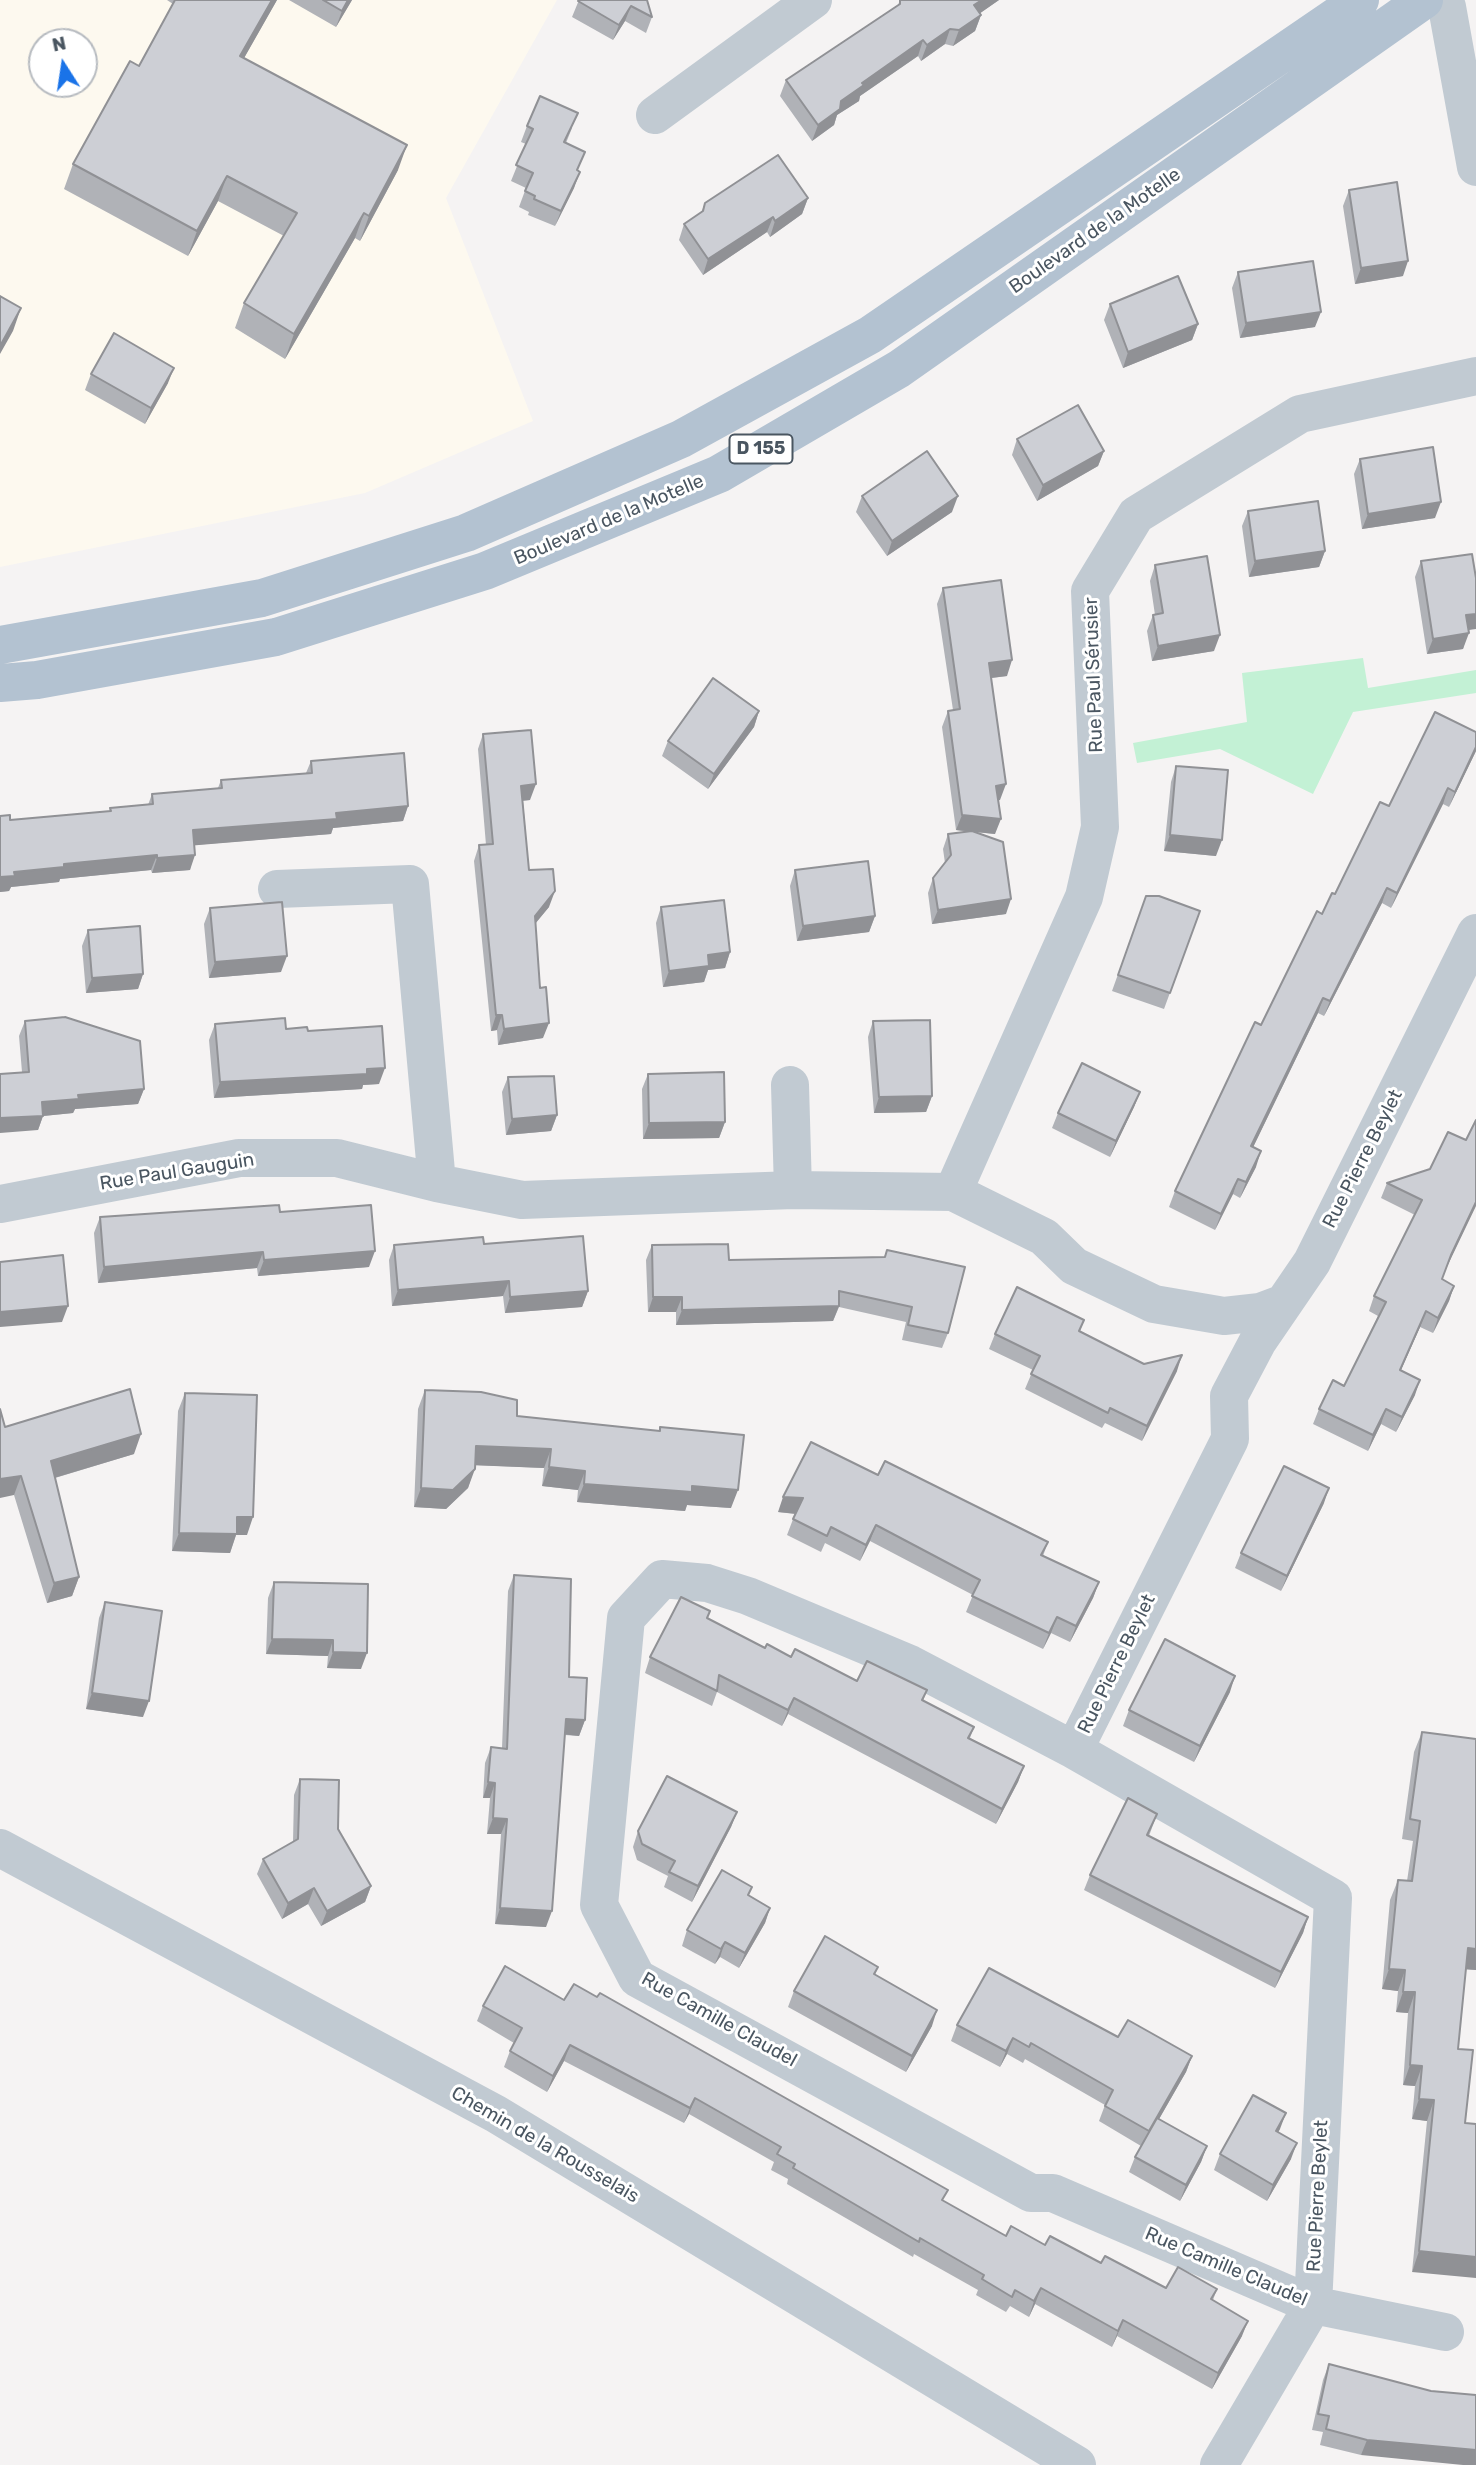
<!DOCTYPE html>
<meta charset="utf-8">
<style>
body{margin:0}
#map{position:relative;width:1476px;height:2465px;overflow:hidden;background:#f5f3f3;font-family:Rubik,sans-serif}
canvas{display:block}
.north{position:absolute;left:28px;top:28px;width:70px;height:70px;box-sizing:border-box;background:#fff;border:2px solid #b7bbc0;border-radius:50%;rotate:348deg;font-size:19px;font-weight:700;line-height:28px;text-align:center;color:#4a5661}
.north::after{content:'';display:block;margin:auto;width:24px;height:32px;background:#1a73e8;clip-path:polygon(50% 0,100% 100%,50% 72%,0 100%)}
</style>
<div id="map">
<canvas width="1476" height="2465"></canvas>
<div class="north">N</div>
</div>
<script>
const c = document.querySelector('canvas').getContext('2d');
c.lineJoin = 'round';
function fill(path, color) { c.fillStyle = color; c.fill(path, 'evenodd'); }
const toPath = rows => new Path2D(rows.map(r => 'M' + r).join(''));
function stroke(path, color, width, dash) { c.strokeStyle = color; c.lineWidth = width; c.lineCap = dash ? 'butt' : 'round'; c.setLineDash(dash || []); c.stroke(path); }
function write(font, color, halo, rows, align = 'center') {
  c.font = font + ' Rubik,sans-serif'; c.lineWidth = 6; c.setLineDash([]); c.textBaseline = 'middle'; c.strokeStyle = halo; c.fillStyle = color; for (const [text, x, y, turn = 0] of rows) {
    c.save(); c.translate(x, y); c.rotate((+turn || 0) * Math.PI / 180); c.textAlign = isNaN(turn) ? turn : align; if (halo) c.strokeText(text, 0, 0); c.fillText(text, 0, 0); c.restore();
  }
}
const commercial = toPath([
 [0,0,557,0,446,198,533,421,365,493,0,567],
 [42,42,84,42,84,84,42,84]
]);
const green = toPath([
 [1363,658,1368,688,1476,670,1476,693,1353,712,1313,794,1220,749,1137,763,1133,743,1247,722,1242,673]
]);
const street = toPath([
 [1443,0,1447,7,1476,167],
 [655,115,813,0],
 [277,889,410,884,437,1183],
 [790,1085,793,1190],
 [953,1192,1084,897,1100,827,1090,591,1136,515,1300,414,1476,376],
 [0,1204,239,1158,337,1158,437,1183,522,1200,793,1190,953,1192,1044,1237,1074,1266,1154,1304,1224,1316,1260,1312,1284,1303],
 [1074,1750,910,1664,748,1596,707,1583,662,1579,626,1618,599,1905,637,1978,1031,2193,1053,2193,1313,2305,1445,2332],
 [0,1848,496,2114,1077,2465],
 [1219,2465,1313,2305,1333,1898,1074,1750,1230,1439,1229,1396,1258,1341,1312,1262,1476,933]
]);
const primary = toPath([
 [0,645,262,598,466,533,681,439,870,335,1360,0],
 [0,683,37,680,276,637,485,571,719,474,899,369,1424,0]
]);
const wall = toPath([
 [167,0,277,0,244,58,398,170,360,241,355,238,285,359,235,328,244,303,284,236,218,201,188,256,64,189,73,164,139,66,173,4],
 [289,0,352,0,336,27],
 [579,0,647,0,652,17,646,33,625,21,613,40,572,17],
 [900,0,999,0,980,13,981,15,975,31,953,46,945,44,921,61,918,56,860,96,859,101,837,115,834,125,812,141,780,96,786,80,898,5],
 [527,126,572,128,566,143,578,171,574,188,555,226,528,215,529,212,519,207,526,188,511,181,526,144,521,142],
 [1349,190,1403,276,1355,284,1343,206],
 [808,198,802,214,770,237,767,232,703,275,679,240,684,224,701,213,705,203],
 [1238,272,1315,327,1240,338,1232,288],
 [1110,304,1198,324,1192,340,1123,368,1104,320],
 [91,374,168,383,145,424,85,390],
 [1017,439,1104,451,1098,466,1037,501,1012,455],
 [1360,459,1435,518,1362,529,1354,474],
 [862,496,952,512,887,556,856,512],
 [1248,511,1325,551,1319,567,1249,577,1242,526],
 [1421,561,1476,578,1476,628,1468,630,1463,649,1427,654,1415,577],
 [1155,565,1214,651,1152,661,1147,631,1153,615,1155,615,1150,581],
 [943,588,1007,676,991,678,1000,800,998,800,995,834,976,832,1006,914,932,924,928,893,933,878,945,863,943,849,948,834,968,832,956,830,942,727,948,711,953,710,937,604],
 [759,711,754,727,708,789,662,756,668,741],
 [1476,732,1476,751,1449,807,1443,804,1391,908,1382,903,1324,1016,1318,1013,1253,1147,1256,1167,1240,1198,1233,1194,1215,1230,1169,1207,1175,1191,1261,1025,1322,914,1389,806],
 [483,734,530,800,523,801,529,870,549,907,535,924,543,1038,498,1045,497,1030,491,1031,474,861,479,845,486,845,478,749],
 [311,761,408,806,403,821,333,828,331,834,194,845,190,870,152,873,151,870,60,879,59,882,11,887,9,891,0,892,0,816,10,820,109,812,110,808,148,805,152,794,218,788,221,780,306,773],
 [1176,766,1216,856,1164,851,1171,782],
 [795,870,875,916,869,932,797,941,790,886],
 [1146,896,1200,911,1164,1009,1112,991],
 [661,907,730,952,725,968,708,970,704,982,663,987,656,923],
 [210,908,281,972,209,978,204,924],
 [88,930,143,974,138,989,86,993,82,946],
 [25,1021,144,1089,138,1104,75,1109,73,1113,43,1116,38,1130,22,1072,19,1036],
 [873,1021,932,1096,926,1112,874,1113,868,1037],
 [215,1024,308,1031,379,1084,363,1085,362,1089,214,1098,209,1040],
 [648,1074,725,1122,719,1138,643,1139,642,1089],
 [508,1077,557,1115,551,1131,506,1135,502,1092],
 [1140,1092,1134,1107,1110,1157,1052,1128,1058,1113],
 [1430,1169,1445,1271,1442,1279,1454,1286,1449,1301,1433,1333,1420,1327,1401,1370,1415,1395,1396,1432,1381,1424,1368,1451,1313,1424,1319,1409,1344,1386,1378,1316,1369,1311,1374,1296,1415,1215,1381,1198,1387,1183],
 [280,1212,369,1267,258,1276,257,1268,98,1283,94,1233,100,1217],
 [484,1244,588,1291,582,1307,505,1313,503,1296,392,1306,389,1260,394,1245],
 [652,1245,729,1260,884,1257,887,1250,948,1333,942,1348,902,1340,906,1322,839,1307,833,1321,676,1325,676,1312,648,1312,646,1260],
 [1084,1320,1080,1331,1144,1364,1177,1371,1142,1441,1105,1423,1102,1428,1025,1389,1033,1370,989,1349,995,1334],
 [425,1390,517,1416,659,1431,660,1427,731,1508,687,1505,685,1511,577,1502,578,1490,542,1486,544,1468,475,1465,468,1488,446,1509,414,1507,418,1409],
 [185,1393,247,1535,236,1535,230,1553,172,1551,178,1411],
 [5,1427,134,1454,55,1478,79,1577,72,1596,47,1603,14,1495],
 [878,1475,1048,1542,1043,1556,1099,1582,1093,1598,1070,1642,1051,1633,1043,1649,966,1612,973,1595,870,1541,860,1561,825,1543,821,1552,787,1535,795,1514,778,1512],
 [1324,1503,1281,1591,1235,1568,1241,1553],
 [514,1575,569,1677,585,1720,579,1736,565,1735,546,1927,495,1924,501,1834,487,1834,490,1798,483,1798,485,1763,491,1747,502,1748,508,1591],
 [274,1582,361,1669,327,1668,328,1656,266,1654,268,1598],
 [105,1602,143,1717,86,1709,99,1618],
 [707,1618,765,1648,857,1681,927,1690,923,1701,974,1727,970,1738,1024,1766,1018,1782,996,1824,788,1714,782,1726,717,1692,712,1706,645,1673,650,1657],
 [1230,1692,1194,1762,1123,1726,1129,1710],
 [1422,1732,1476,1739,1476,1970,1466,1969,1458,2049,1465,2123,1476,2124,1412,2272,1427,2121,1412,2119,1415,2086,1403,2085,1408,2013,1396,2012,1398,1991,1382,1989,1390,1900,1398,1880,1407,1881,1413,1841,1402,1839,1414,1752],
 [300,1779,338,1829,371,1886,365,1902,321,1926,308,1904,282,1919,257,1874,263,1859,293,1842,294,1795],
 [737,1812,731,1827,692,1902,664,1887,668,1876,637,1860,633,1847,638,1831],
 [1157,1814,1149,1836,1308,1917,1303,1933,1275,1988,1084,1890,1090,1875],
 [749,1896,770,1908,765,1923,739,1968,720,1957,715,1964,682,1946,687,1930],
 [878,1967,875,1975,932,2026,906,2072,788,2007,794,1991],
 [564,2000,943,2201,1006,2236,1045,2245,1101,2263,1166,2288,1217,2289,1213,2300,1242,2336,1212,2389,1117,2336,1112,2347,1035,2304,1029,2317,1010,2306,1006,2312,976,2295,978,2290,914,2254,913,2257,787,2184,788,2179,771,2170,774,2162,689,2114,684,2123,564,2061,547,2092,504,2067,510,2051,514,2043,477,2021,483,2006],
 [957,2025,1118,2037,1192,2056,1186,2072,1159,2119,1207,2146,1201,2162,1180,2201,1129,2172,1135,2157,1141,2146,1099,2121,1105,2105,1025,2059,1023,2063,1007,2054,1000,2067,951,2041],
 [1280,2129,1278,2132,1291,2159,1267,2201,1214,2170,1220,2154],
 [1329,2364,1431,2391,1361,2455,1320,2445,1323,2432,1312,2430,1323,2380]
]);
const shadedWall = toPath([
 [272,0,277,0,231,81,240,56],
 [348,0,352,0,336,27,342,11],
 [982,0,999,0,969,21,974,5],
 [631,6,625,21,613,40,619,25],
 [981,15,975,31,953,46,959,30],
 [950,29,945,44,921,61,927,45],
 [923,40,918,56,860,96,859,101,837,115,834,125,812,141,818,125,841,101,862,83],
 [407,145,398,170,360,241,369,216],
 [580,172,574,188,555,226,561,211],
 [227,176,218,201,188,256,197,231],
 [808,198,802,214,770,237,775,221],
 [364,213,355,238,285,359,294,334],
 [773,217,767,232,703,275,708,259],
 [1408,261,1403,276,1355,284,1361,268],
 [21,308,13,331,0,354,0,346],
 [1321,312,1315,327,1240,338,1246,323],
 [1198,324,1192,340,1123,368,1128,352],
 [174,368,168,383,145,424,151,408],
 [1104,451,1098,466,1037,501,1043,485],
 [958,496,952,512,887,556,892,541],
 [1441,502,1435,518,1362,529,1368,514],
 [1325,551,1319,567,1249,577,1255,561],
 [1476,614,1476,629,1461,631,1466,615],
 [1469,633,1463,649,1427,654,1433,639],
 [1220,635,1214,651,1152,661,1158,646],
 [1012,660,1007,676,983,679,989,663],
 [759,711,754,727,708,789,714,774],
 [1476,747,1476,751,1449,807,1455,792],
 [536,784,530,800,516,801,521,786],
 [1006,784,1000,800,990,802,996,786],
 [1448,788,1443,804,1391,908,1397,893],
 [408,806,403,821,333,828,331,834,187,846,193,830,336,813],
 [962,815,1001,819,995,834,956,830],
 [1170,835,1222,840,1216,856,1164,851],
 [157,855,151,870,60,879,59,882,11,887,9,891,0,892,0,877,14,872,64,864],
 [195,855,190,870,152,873,157,858],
 [1387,888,1382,903,1324,1016,1330,1001],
 [555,891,549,907,529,931,535,916],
 [1011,899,1006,914,932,924,938,910],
 [875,916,869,932,797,941,803,926],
 [730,952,725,968,708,970,704,982,663,987,669,971,708,955],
 [287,956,281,972,209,978,215,962],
 [143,974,138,989,86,993,92,978],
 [1323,998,1318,1013,1246,1162,1251,1146],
 [496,1015,502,1015,497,1030,491,1031],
 [549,1023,543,1038,498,1045,504,1029],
 [385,1068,379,1084,363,1085,362,1089,214,1098,220,1082],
 [144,1089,138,1104,75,1109,73,1113,43,1116,38,1130,0,1133,0,1118,42,1102,78,1095],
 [1140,1092,1134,1107,1110,1157,1116,1141],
 [932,1096,926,1112,874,1113,879,1097],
 [557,1115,551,1131,506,1135,512,1119],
 [725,1122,719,1138,643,1139,649,1123],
 [1261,1151,1256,1167,1240,1198,1246,1182],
 [1238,1179,1233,1194,1215,1230,1221,1214],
 [1476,1202,1476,1206,1445,1271,1451,1255],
 [375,1251,369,1267,258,1276,264,1260],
 [263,1252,257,1268,98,1283,104,1267],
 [509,1281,503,1296,392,1306,398,1290],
 [1454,1286,1449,1301,1433,1333,1438,1318],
 [588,1291,582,1307,505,1313,510,1297],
 [653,1297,682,1297,676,1312,648,1312],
 [68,1306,62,1322,0,1327,0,1312],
 [839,1306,833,1321,676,1325,682,1310],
 [1426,1311,1420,1327,1394,1385,1400,1370],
 [1182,1355,1177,1371,1142,1441,1147,1426],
 [1420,1380,1415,1395,1396,1432,1402,1417],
 [1386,1409,1381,1424,1368,1451,1373,1435],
 [141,1434,134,1454,44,1481,51,1461],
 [476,1446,551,1449,544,1468,469,1465],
 [549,1467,585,1471,578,1490,542,1486],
 [475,1469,468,1488,446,1509,414,1507,421,1488],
 [21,1476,14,1495,0,1498,0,1479],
 [584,1484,692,1486,738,1490,731,1508,687,1505,685,1511,577,1502],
 [1329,1488,1324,1503,1281,1591,1287,1576],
 [783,1497,803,1498,798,1514,778,1512],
 [237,1517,253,1517,247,1535,236,1535,230,1553,172,1551,179,1533],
 [876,1525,870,1541,860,1561,866,1545],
 [79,1577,72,1596,47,1603,54,1583],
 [1099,1582,1093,1598,1070,1642,1076,1626],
 [1057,1617,1051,1633,1043,1649,1049,1633],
 [272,1639,333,1640,328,1656,266,1654],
 [333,1652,367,1653,361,1669,327,1668],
 [1235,1676,1230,1692,1194,1762,1200,1746],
 [92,1693,149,1701,143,1717,86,1709],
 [794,1698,788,1714,782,1726,788,1710],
 [566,1719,585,1720,579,1736,561,1734],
 [1024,1766,1018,1782,996,1824,1002,1809],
 [488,1782,495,1783,490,1798,483,1798],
 [737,1812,731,1827,692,1902,698,1886],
 [493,1818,507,1819,501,1834,487,1834],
 [371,1886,365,1902,321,1926,327,1911],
 [314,1888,308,1904,282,1919,288,1903],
 [500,1908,552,1911,546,1927,495,1924],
 [770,1908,765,1923,739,1968,745,1953],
 [1308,1917,1303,1933,1275,1988,1281,1972],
 [725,1942,720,1957,715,1964,721,1949],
 [1468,1948,1476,1949,1476,1970,1461,1969],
 [1389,1969,1405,1970,1398,1991,1382,1989],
 [1403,1992,1415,1992,1408,2013,1396,2012],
 [937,2010,932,2026,906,2072,912,2056],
 [1013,2038,1007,2054,1000,2067,1006,2051],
 [570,2045,564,2061,547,2092,553,2076],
 [1192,2056,1186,2072,1143,2147,1149,2131],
 [1410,2065,1422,2066,1415,2086,1403,2085],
 [695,2098,689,2114,684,2123,690,2108],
 [1419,2099,1434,2100,1427,2121,1412,2119],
 [1286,2113,1280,2129,1270,2147,1276,2131],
 [1297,2143,1291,2159,1267,2201,1273,2185],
 [1207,2146,1201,2162,1180,2201,1186,2185],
 [1419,2251,1476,2257,1476,2278,1412,2272],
 [1041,2288,1035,2304,1029,2317,1034,2301],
 [1123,2320,1117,2336,1112,2347,1118,2331],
 [1248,2321,1242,2336,1212,2389,1218,2373],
 [1367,2440,1476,2450,1476,2465,1463,2465,1361,2455]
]);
const building = toPath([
 [175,0,272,0,240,56,407,145,369,216,364,213,294,334,244,303,297,213,227,176,197,231,73,164,130,61,139,66,175,0],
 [323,0,348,0,342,11,323,0],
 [579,0,647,0,652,17,631,6,619,25,578,1,579,0],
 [900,0,982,0,974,5,981,15,959,30,950,29,927,45,923,40,862,83,864,85,841,101,840,109,818,125,786,80,900,4,900,0],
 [540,96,578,113,564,142,585,152,577,170,580,172,561,211,534,199,535,196,525,191,533,173,516,165,533,129,527,126,540,96],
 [778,155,808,198,775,221,773,217,708,259,684,224,703,211,705,203,778,155],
 [1397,182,1408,261,1361,268,1349,190,1397,182],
 [1313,261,1321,312,1246,323,1238,272,1313,261],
 [1178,276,1198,324,1128,352,1110,304,1178,276],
 [0,296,21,308,0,346,0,296],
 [114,333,174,368,151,408,91,374,114,333],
 [1078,405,1104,451,1043,485,1017,439,1078,405],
 [1433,447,1441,502,1368,514,1360,459,1433,447],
 [927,451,958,496,892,541,862,496,927,451],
 [1318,501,1325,551,1255,561,1248,511,1318,501],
 [1472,554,1476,578,1476,614,1466,615,1469,633,1433,639,1421,561,1472,554],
 [1207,556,1220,635,1158,646,1153,615,1163,613,1155,565,1207,556],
 [1001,580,1012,660,989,663,1006,784,996,786,1001,819,962,815,948,711,960,709,943,588,1001,580],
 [713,678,759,711,714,774,668,741,713,678],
 [1435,712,1476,732,1476,747,1455,792,1448,788,1397,893,1387,888,1330,1001,1323,998,1251,1146,1261,1151,1246,1182,1238,1179,1221,1214,1175,1191,1255,1022,1261,1025,1317,911,1322,914,1332,893,1335,894,1380,802,1389,806,1435,712],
 [531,730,536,784,521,786,529,870,553,869,555,891,535,916,540,988,546,987,549,1023,504,1029,502,1015,496,1015,479,845,493,844,483,734,531,730],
 [404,753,408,806,336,813,337,819,193,830,195,855,157,858,157,855,64,864,64,867,14,872,15,876,0,877,0,816,10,815,10,820,111,811,110,808,153,804,152,794,222,788,221,780,312,773,311,761,404,753],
 [1176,766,1228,770,1222,840,1170,835,1176,766],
 [972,831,1003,842,1011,899,938,910,933,878,951,855,948,834,972,831],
 [868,861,875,916,803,926,795,870,868,861],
 [1146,896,1159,896,1200,911,1170,993,1118,975,1146,896],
 [724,900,730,952,708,955,709,966,669,971,661,907,724,900],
 [282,902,287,956,215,962,210,908,282,902],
 [140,926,143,974,92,978,88,930,140,926],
 [65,1017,140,1041,144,1089,78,1095,79,1099,42,1102,43,1116,0,1118,0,1074,29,1072,25,1021,65,1017],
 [285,1018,286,1029,307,1027,308,1031,382,1026,385,1068,367,1069,367,1074,220,1082,215,1024,285,1018],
 [930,1020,932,1096,879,1097,873,1021,930,1020],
 [1082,1063,1140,1092,1116,1141,1058,1113,1082,1063],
 [724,1072,725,1122,649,1123,648,1074,724,1072],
 [554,1076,557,1115,512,1119,508,1077,554,1076],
 [1476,1120,1476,1202,1451,1255,1442,1279,1454,1286,1438,1318,1426,1311,1400,1370,1420,1380,1402,1417,1386,1409,1373,1435,1319,1409,1333,1380,1344,1386,1386,1302,1374,1296,1422,1200,1387,1183,1430,1169,1448,1132,1466,1140,1476,1120],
 [279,1205,280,1212,371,1205,375,1251,264,1260,263,1252,104,1267,100,1217,279,1205],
 [583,1236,588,1291,510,1297,509,1281,398,1290,394,1245,483,1237,484,1244,583,1236],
 [728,1244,729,1260,885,1257,887,1250,965,1267,948,1333,908,1325,912,1307,839,1291,839,1306,682,1310,682,1297,653,1297,652,1245,728,1244],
 [63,1255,68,1306,0,1312,0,1262,63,1255],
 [1017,1287,1084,1320,1079,1331,1144,1364,1182,1355,1147,1426,1110,1408,1108,1413,1031,1374,1040,1356,995,1334,1017,1287],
 [130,1389,141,1434,51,1461,79,1577,54,1583,21,1476,0,1479,0,1409,5,1427,130,1389],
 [425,1390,481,1392,517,1400,517,1416,660,1431,660,1427,744,1435,738,1490,692,1486,692,1492,584,1484,585,1471,549,1467,551,1449,476,1446,475,1469,453,1490,421,1488,425,1390],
 [185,1393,257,1395,253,1517,237,1517,237,1534,179,1533,185,1393],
 [811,1442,878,1475,885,1461,1048,1542,1041,1555,1099,1582,1076,1626,1057,1617,1049,1633,972,1596,980,1580,876,1525,866,1545,831,1527,827,1536,793,1519,803,1498,783,1497,811,1442],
 [1284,1466,1329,1488,1287,1576,1241,1553,1284,1466],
 [514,1575,571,1579,569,1677,587,1678,585,1720,566,1719,552,1911,500,1908,507,1819,493,1818,495,1783,488,1782,491,1747,507,1749,514,1575],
 [274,1582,368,1584,367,1653,333,1652,333,1640,272,1639,274,1582],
 [681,1597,710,1611,707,1618,765,1648,767,1644,791,1657,795,1649,857,1681,867,1661,927,1690,922,1700,974,1727,968,1738,1024,1766,1002,1809,794,1698,788,1710,719,1675,717,1691,650,1657,681,1597],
 [105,1602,162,1611,149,1701,92,1693,105,1602],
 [1165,1639,1235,1676,1200,1746,1129,1710,1165,1639],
 [1422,1732,1476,1739,1476,1949,1468,1948,1458,2049,1473,2050,1465,2123,1476,2124,1476,2257,1419,2251,1434,2100,1419,2099,1422,2066,1410,2065,1415,1992,1403,1992,1405,1970,1389,1969,1398,1880,1412,1881,1420,1821,1410,1819,1422,1732],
 [667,1776,737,1812,698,1886,669,1872,675,1861,642,1844,638,1831,667,1776],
 [300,1779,339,1780,338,1829,371,1886,327,1911,314,1888,288,1903,263,1859,298,1839,300,1779],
 [1128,1798,1157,1814,1147,1835,1308,1917,1281,1972,1090,1875,1128,1798],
 [722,1870,752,1887,748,1895,770,1908,745,1953,725,1942,721,1949,687,1930,722,1870],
 [825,1936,878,1967,874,1974,937,2010,912,2056,794,1991,825,1936],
 [505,1966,564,2000,574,1984,597,1997,600,1993,623,2006,948,2190,942,2200,1006,2236,1011,2226,1045,2245,1050,2236,1101,2263,1105,2256,1166,2288,1178,2267,1217,2289,1211,2299,1248,2321,1218,2373,1123,2320,1118,2331,1041,2288,1034,2301,1015,2290,1012,2297,982,2279,984,2275,920,2238,919,2242,793,2168,795,2164,777,2154,781,2147,695,2098,690,2108,570,2045,553,2076,510,2051,522,2028,483,2006,505,1966],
 [989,1968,1118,2037,1128,2020,1192,2056,1149,2131,1105,2106,1113,2090,1031,2043,1029,2047,1013,2038,1006,2051,957,2025,989,1968],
 [1253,2095,1286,2113,1276,2131,1297,2143,1273,2185,1220,2154,1253,2095],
 [1157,2118,1207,2146,1186,2185,1135,2157,1157,2118],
 [1329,2364,1431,2391,1476,2395,1476,2450,1367,2440,1326,2429,1329,2416,1318,2414,1329,2364]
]);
const shields = [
 [761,449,63]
];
const shieldNames = [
 ["D 155",761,449]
];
const streetNames = [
 ["Boulevard de la Motelle",1095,231,-35],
 ["Boulevard de la Motelle",609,520,-23],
 ["Rue Paul Sérusier",1094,675,-92],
 ["Rue Pierre Beylet",1363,1159,-63],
 ["Rue Paul Gauguin",177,1172,-9],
 ["Rue Pierre Beylet",1117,1664,-64],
 ["Rue Camille Claudel",719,2020,29],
 ["Chemin de la Rousselais",545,2145,30],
 ["Rue Pierre Beylet",1318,2196,-87],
 ["Rue Camille Claudel",1226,2267,23]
];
fill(commercial, '#fdf9ef');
fill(green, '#c3f1d5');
stroke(street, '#c1cad2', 38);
stroke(primary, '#b3c2d1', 38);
fill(wall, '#b0b2b7');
fill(shadedWall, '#909195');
fill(building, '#cdcfd5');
stroke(building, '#909195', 2);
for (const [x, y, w] of shields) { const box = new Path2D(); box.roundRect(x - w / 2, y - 14.5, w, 29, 5); c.fillStyle = '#fff'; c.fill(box); stroke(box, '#4a5661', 2); }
write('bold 18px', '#4a5661', null, shieldNames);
write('19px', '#4a5661', '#fff', streetNames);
</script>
